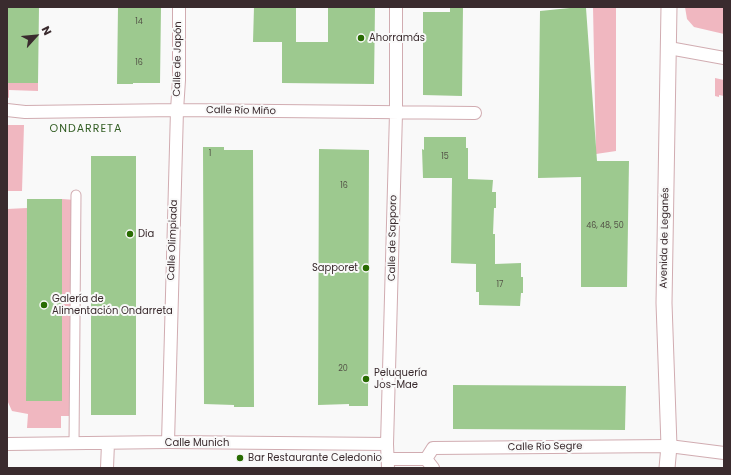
<!DOCTYPE html>
<meta charset="utf-8">
<style>
body{margin:0}
#map{position:relative;width:731px;height:475px;overflow:hidden;background:#f9f9f9;font-family:Poppins,sans-serif}
canvas{display:block}
.frame{position:absolute;inset:0;border:8px solid #3a2b2e;pointer-events:none}
.north{position:absolute;left:16px;top:16px;width:40px;height:40px;-webkit-text-stroke:3px #f9f9f9;paint-order:stroke;rotate:63deg;font-size:11px;font-weight:700;line-height:16px;text-align:center;color:#3a2b2e}
.north::after{content:'';display:block;margin:auto;width:14px;height:18px;background:#3a2b2e;clip-path:polygon(50% 0,100% 100%,50% 72%,0 100%)}
</style>
<div id="map">
<canvas width="731" height="475"></canvas>
<div class="frame"></div>
<div class="north">N</div>
</div>
<script>
const c = document.querySelector('canvas').getContext('2d');
c.lineJoin = 'round';
function fill(path, color) { c.fillStyle = color; c.fill(path, 'evenodd'); }
const toPath = rows => new Path2D(rows.map(r => 'M' + r).join(''));
function stroke(path, color, width, dash) { c.strokeStyle = color; c.lineWidth = width; c.lineCap = dash ? 'butt' : 'round'; c.setLineDash(dash || []); c.stroke(path); }
function write(font, color, halo, rows, align = 'center') {
  c.font = font + ' Poppins,sans-serif'; c.lineWidth = 4; c.setLineDash([]); c.textBaseline = 'middle'; c.strokeStyle = halo; c.fillStyle = color; for (const [text, x, y, turn = 0] of rows) {
    c.save(); c.translate(x, y); c.rotate((+turn || 0) * Math.PI / 180); c.textAlign = isNaN(turn) ? turn : align; if (halo) c.strokeText(text, 0, 0); c.fillText(text, 0, 0); c.restore();
  }
}
const green = toPath([
 [593,7,616,7,616,151,596,154],
 [685,7,724,7,724,34,694,27,687,19],
 [715,78,724,80,724,96,719,95,719,97,715,96],
 [7,83,38,83,38,91,9,90,9,98,7,97],
 [7,125,24,125,22,191,7,191],
 [62,199,76,200,74,416,61,416,61,428,27,428,28,414,12,411,7,400,7,209,27,208,26,401,62,401]
]);
const building = toPath([
 [7,7,39,7,38,83,7,83],
 [118,7,161,7,160,83,133,83,133,84,117,84],
 [254,7,296,7,296,42,328,42,328,7,375,7,374,84,282,83,282,42,253,42],
 [450,7,463,7,462,96,423,95,423,12,450,12],
 [570,8,586,8,597,161,629,161,627,287,581,287,581,177,538,178,540,11],
 [424,137,466,137,466,148,468,148,468,179,493,180,492,192,496,192,496,208,494,208,493,234,495,234,495,264,521,263,521,277,523,277,523,293,521,293,520,306,479,305,479,292,476,292,476,264,451,263,452,178,423,178,422,149,424,150],
 [203,147,224,147,224,150,253,150,254,407,234,407,234,405,204,404],
 [319,149,369,150,368,406,349,406,349,404,318,405],
 [91,156,136,156,136,415,91,415],
 [27,199,62,199,62,401,26,401],
 [453,385,626,386,625,430,453,429]
]);
const pedestrian = toPath([
 [74,444,76,195]
]);
const minor = toPath([
 [669,48,724,58],
 [7,110,25,112,177,110,475,113],
 [168,442,177,110,179,80,179,7],
 [7,444,168,442,387,444],
 [388,459,426,459,433,468],
 [426,459,433,448,669,446,724,453],
 [107,468,108,443],
 [388,468,387,444,396,113,396,7]
]);
const tertiary = toPath([
 [667,468,669,446,664,303,669,7]
]);
const markers = [
 [361,38,4,"#286b02"],
 [130,234,4,"#286b02"],
 [366,268,4,"#286b02"],
 [44,305,4,"#286b02"],
 [366,379,4,"#286b02"],
 [240,458,4,"#286b02"]
];
const numberNames = [
 ["14",139,22],
 ["16",139,63],
 ["1",210,154],
 ["15",445,157],
 ["16",344,186],
 ["46, 48, 50",605,226],
 ["17",500,285],
 ["20",343,369]
];
const poiNames = [
 ["Ahorramás",369,38],
 ["Dia",138,234],
 ["Sapporet",358,268,"right"],
 ["Galería de",52,299],
 ["Alimentación Ondarreta",52,311],
 ["Peluquería",374,373],
 ["Jos-Mae",374,385],
 ["Bar Restaurante Celedonio",248,458]
];
const streetNames = [
 ["Calle de Japón",178,59,-89],
 ["Calle Río Miño",241,111,1],
 ["Calle de Sapporo",393,238,-89],
 ["Avenida de Leganés",665,238,-89],
 ["Calle Olimpiada",173,240,-88],
 ["Calle Munich",197,443],
 ["Calle Río Segre",545,447,-1]
];
const neighbourhoodNames = [
 ["ONDARRETA",86,129]
];
fill(green, '#f0b7c0');
fill(building, '#9dc98f');
stroke(pedestrian, '#d1acb1', 11);
stroke(minor, '#d1acb1', 14);
stroke(tertiary, '#d1acb1', 17);
stroke(pedestrian, '#fff', 9);
stroke(minor, '#fff', 12);
stroke(tertiary, '#fff', 15);
for (const [x, y, r, color] of markers) { const dot = new Path2D(); dot.arc(x, y, r, 0, 2 * Math.PI); c.fillStyle = color; c.fill(dot); stroke(dot, '#f9f9f9', 1.5); }
write('8px', '#535246', null, numberNames);
write('10px', '#3a2b2e', '#f9f9f9', poiNames, 'left');
write('10px', '#3a2b2e', '#f9f9f9', streetNames);
c.letterSpacing = '1px';
write('11px', '#335e24', '#f9f9f9', neighbourhoodNames);
c.letterSpacing = '0px';
</script>
